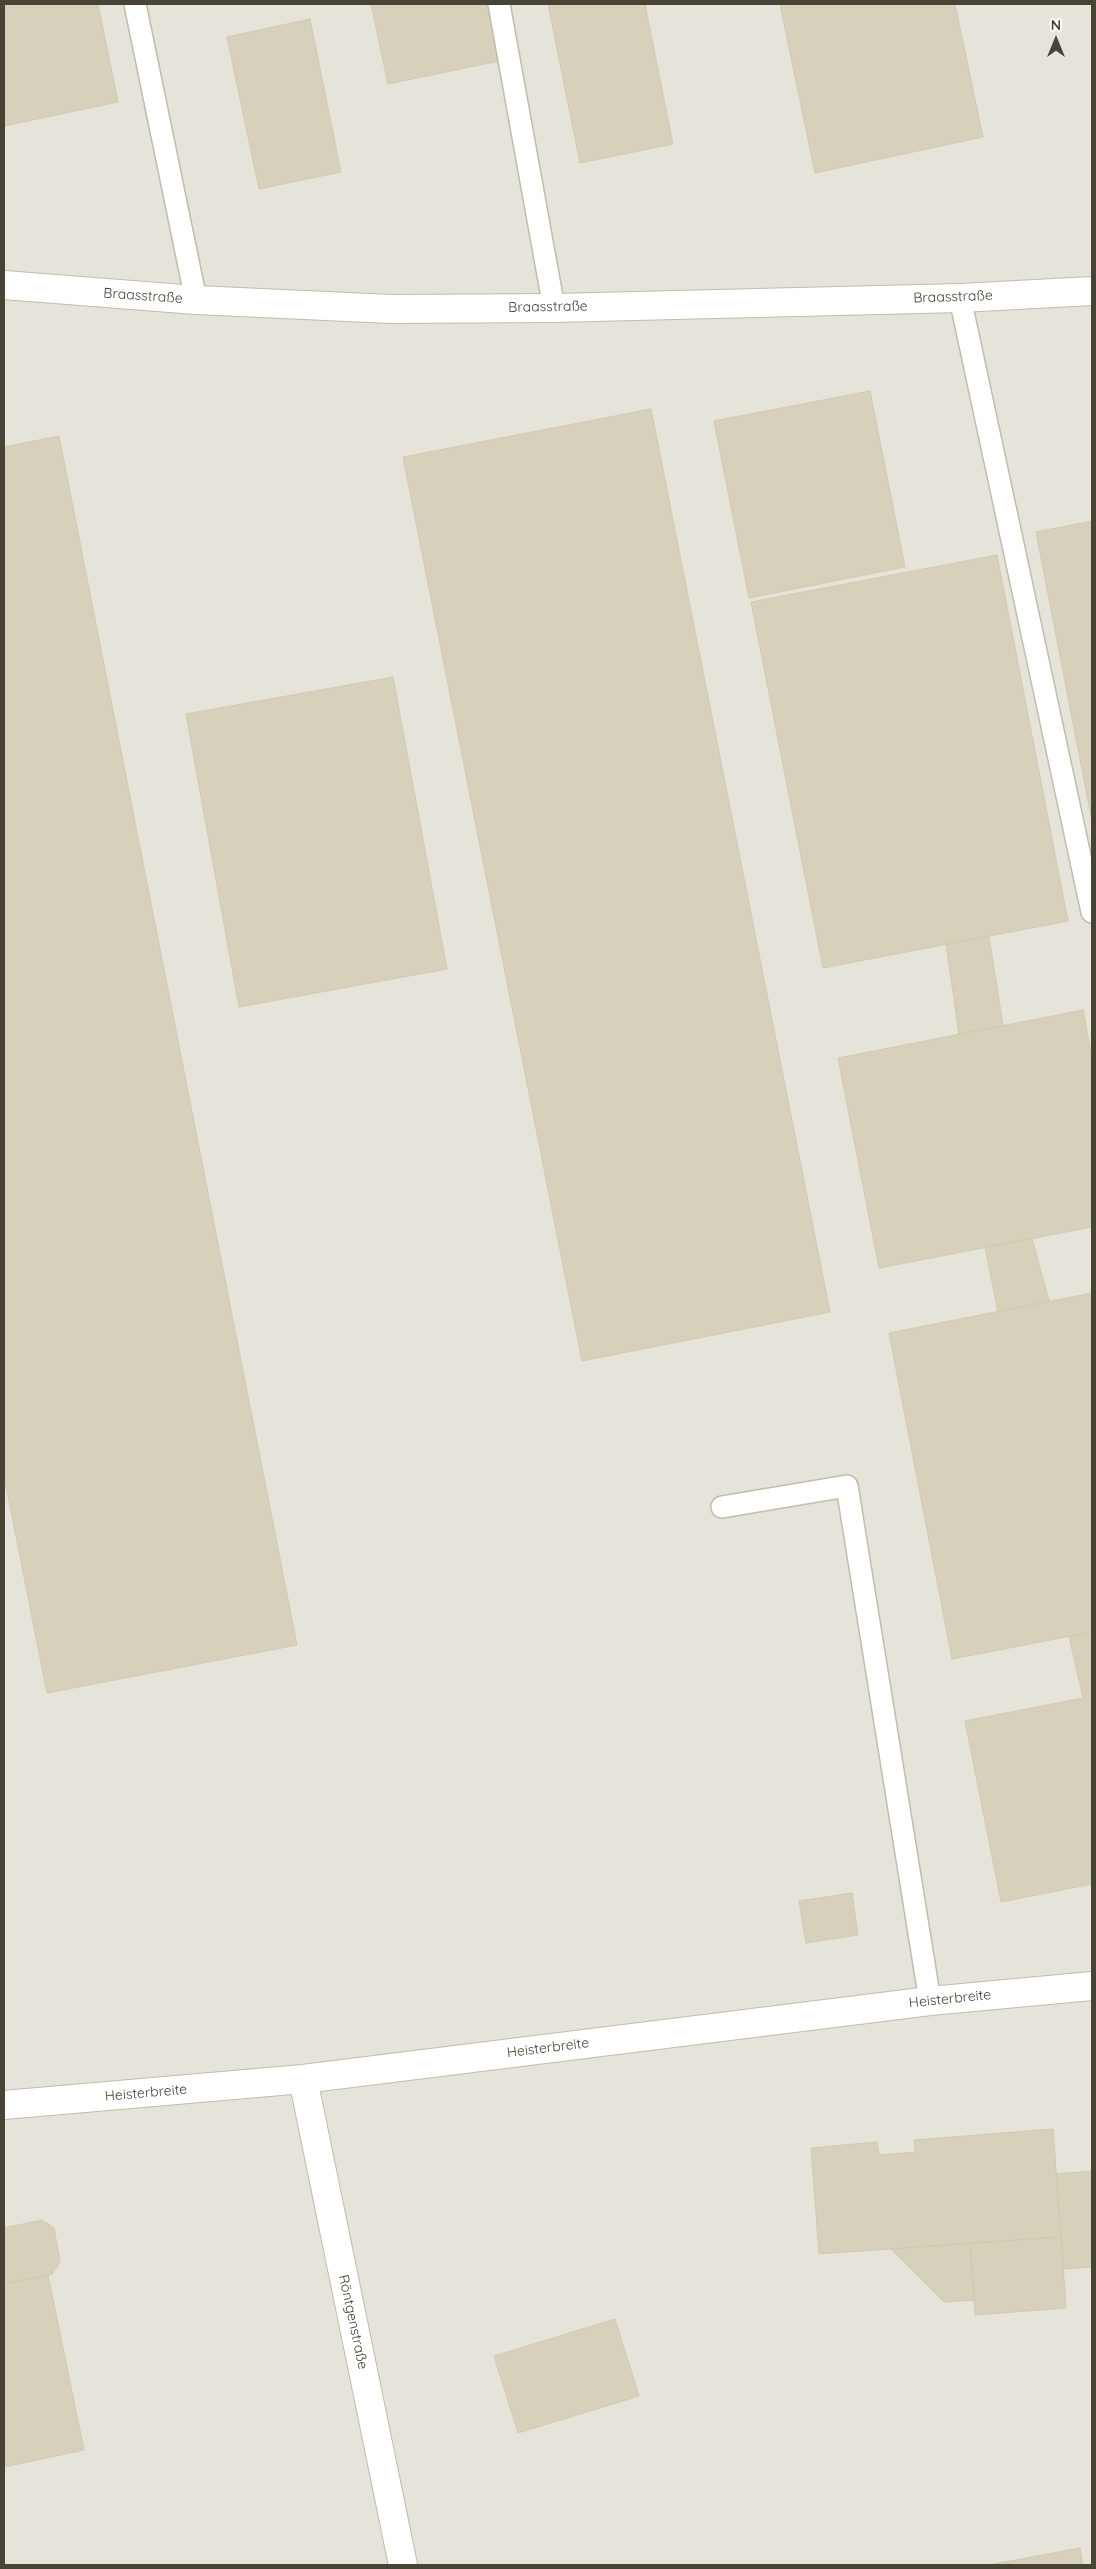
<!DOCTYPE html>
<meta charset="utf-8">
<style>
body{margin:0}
#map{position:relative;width:1096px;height:2569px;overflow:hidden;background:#f4f3e6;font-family:Quicksand,sans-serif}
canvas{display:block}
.frame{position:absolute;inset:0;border:5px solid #474435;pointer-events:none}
.north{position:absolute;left:1031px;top:15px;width:50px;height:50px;-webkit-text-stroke:4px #fff;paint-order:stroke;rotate:0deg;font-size:14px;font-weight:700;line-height:20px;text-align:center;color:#474435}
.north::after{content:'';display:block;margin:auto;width:18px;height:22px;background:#474435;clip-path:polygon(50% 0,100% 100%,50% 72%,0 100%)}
</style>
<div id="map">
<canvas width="1096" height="2569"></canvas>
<div class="frame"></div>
<div class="north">N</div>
</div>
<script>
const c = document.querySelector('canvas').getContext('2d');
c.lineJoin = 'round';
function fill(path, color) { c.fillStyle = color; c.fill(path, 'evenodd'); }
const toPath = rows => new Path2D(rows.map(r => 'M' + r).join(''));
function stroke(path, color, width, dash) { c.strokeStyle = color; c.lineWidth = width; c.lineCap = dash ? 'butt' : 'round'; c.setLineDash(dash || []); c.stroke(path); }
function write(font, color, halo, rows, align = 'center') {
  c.font = font + ' Quicksand,sans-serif'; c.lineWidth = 5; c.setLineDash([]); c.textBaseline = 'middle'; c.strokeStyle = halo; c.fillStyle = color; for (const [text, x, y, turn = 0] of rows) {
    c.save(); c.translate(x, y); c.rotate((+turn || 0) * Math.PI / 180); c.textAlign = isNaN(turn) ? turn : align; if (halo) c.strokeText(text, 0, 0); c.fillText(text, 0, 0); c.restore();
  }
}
const industrial = toPath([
 [4,4,1092,4,1092,2565,4,2565]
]);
const building = toPath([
 [4,4,98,4,118,102,4,126,4,4],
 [371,4,487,4,499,61,388,84,371,4],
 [548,4,645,4,673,144,580,163,548,4],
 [780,4,955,4,983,137,815,173,780,4],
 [310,19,341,172,259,189,227,37,310,19],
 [870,391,905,567,749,598,714,421,870,391],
 [651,409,830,1312,582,1361,403,457,651,409],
 [59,436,297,1645,47,1693,4,1476,4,447,59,436],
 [1092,521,1092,821,1036,532,1092,521],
 [997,555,1068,921,823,968,751,602,997,555],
 [393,677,447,969,239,1007,186,714,393,677],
 [989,936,1003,1026,959,1034,946,944,989,936],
 [1083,1010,1092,1058,1092,1227,879,1268,838,1058,1083,1010],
 [1032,1238,1049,1301,998,1312,985,1247,1032,1238],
 [1092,1293,1092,1632,952,1659,889,1333,1092,1293],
 [1092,1632,1092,1884,1001,1902,965,1721,1083,1698,1069,1636,1092,1632],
 [852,1893,858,1935,806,1943,799,1901,852,1893],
 [1053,2129,1061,2237,819,2254,811,2148,877,2142,879,2155,915,2152,914,2140,1053,2129],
 [1092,2171,1092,2267,1064,2269,1056,2174,1092,2171],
 [42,2220,54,2228,60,2262,52,2274,4,2284,4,2228,42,2220],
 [1061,2237,1066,2308,975,2315,970,2243,1061,2237],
 [970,2243,975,2300,944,2302,891,2249,970,2243],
 [48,2275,84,2450,4,2467,4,2284,48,2275],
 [615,2319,639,2396,518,2433,494,2356,615,2319],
 [1080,2548,1083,2565,989,2565,1080,2548]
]);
const lane = toPath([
 [135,4,196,300],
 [499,4,554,308],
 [960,298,1092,912],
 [722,1507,847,1486,930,2001]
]);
const street = toPath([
 [4,285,196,300,391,309,554,308,960,298,1092,291],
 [303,2079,403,2565],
 [4,2105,303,2079,930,2001,1092,1986]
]);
const streetNames = [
 ["Braasstraße",143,296,4],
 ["Braasstraße",953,297,-2],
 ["Braasstraße",548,307,-1],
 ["Heisterbreite",950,1999,-6],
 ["Heisterbreite",548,2048,-7],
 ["Heisterbreite",146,2093,-5],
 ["Röntgenstraße",353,2322,78]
];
fill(industrial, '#e6e3db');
fill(building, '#d7d1bb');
stroke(building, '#d2caad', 1);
stroke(lane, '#c0bda8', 24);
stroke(street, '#c0bda8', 30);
stroke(lane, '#fff', 21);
stroke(street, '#fff', 28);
write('14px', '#474435', '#fff', streetNames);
</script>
